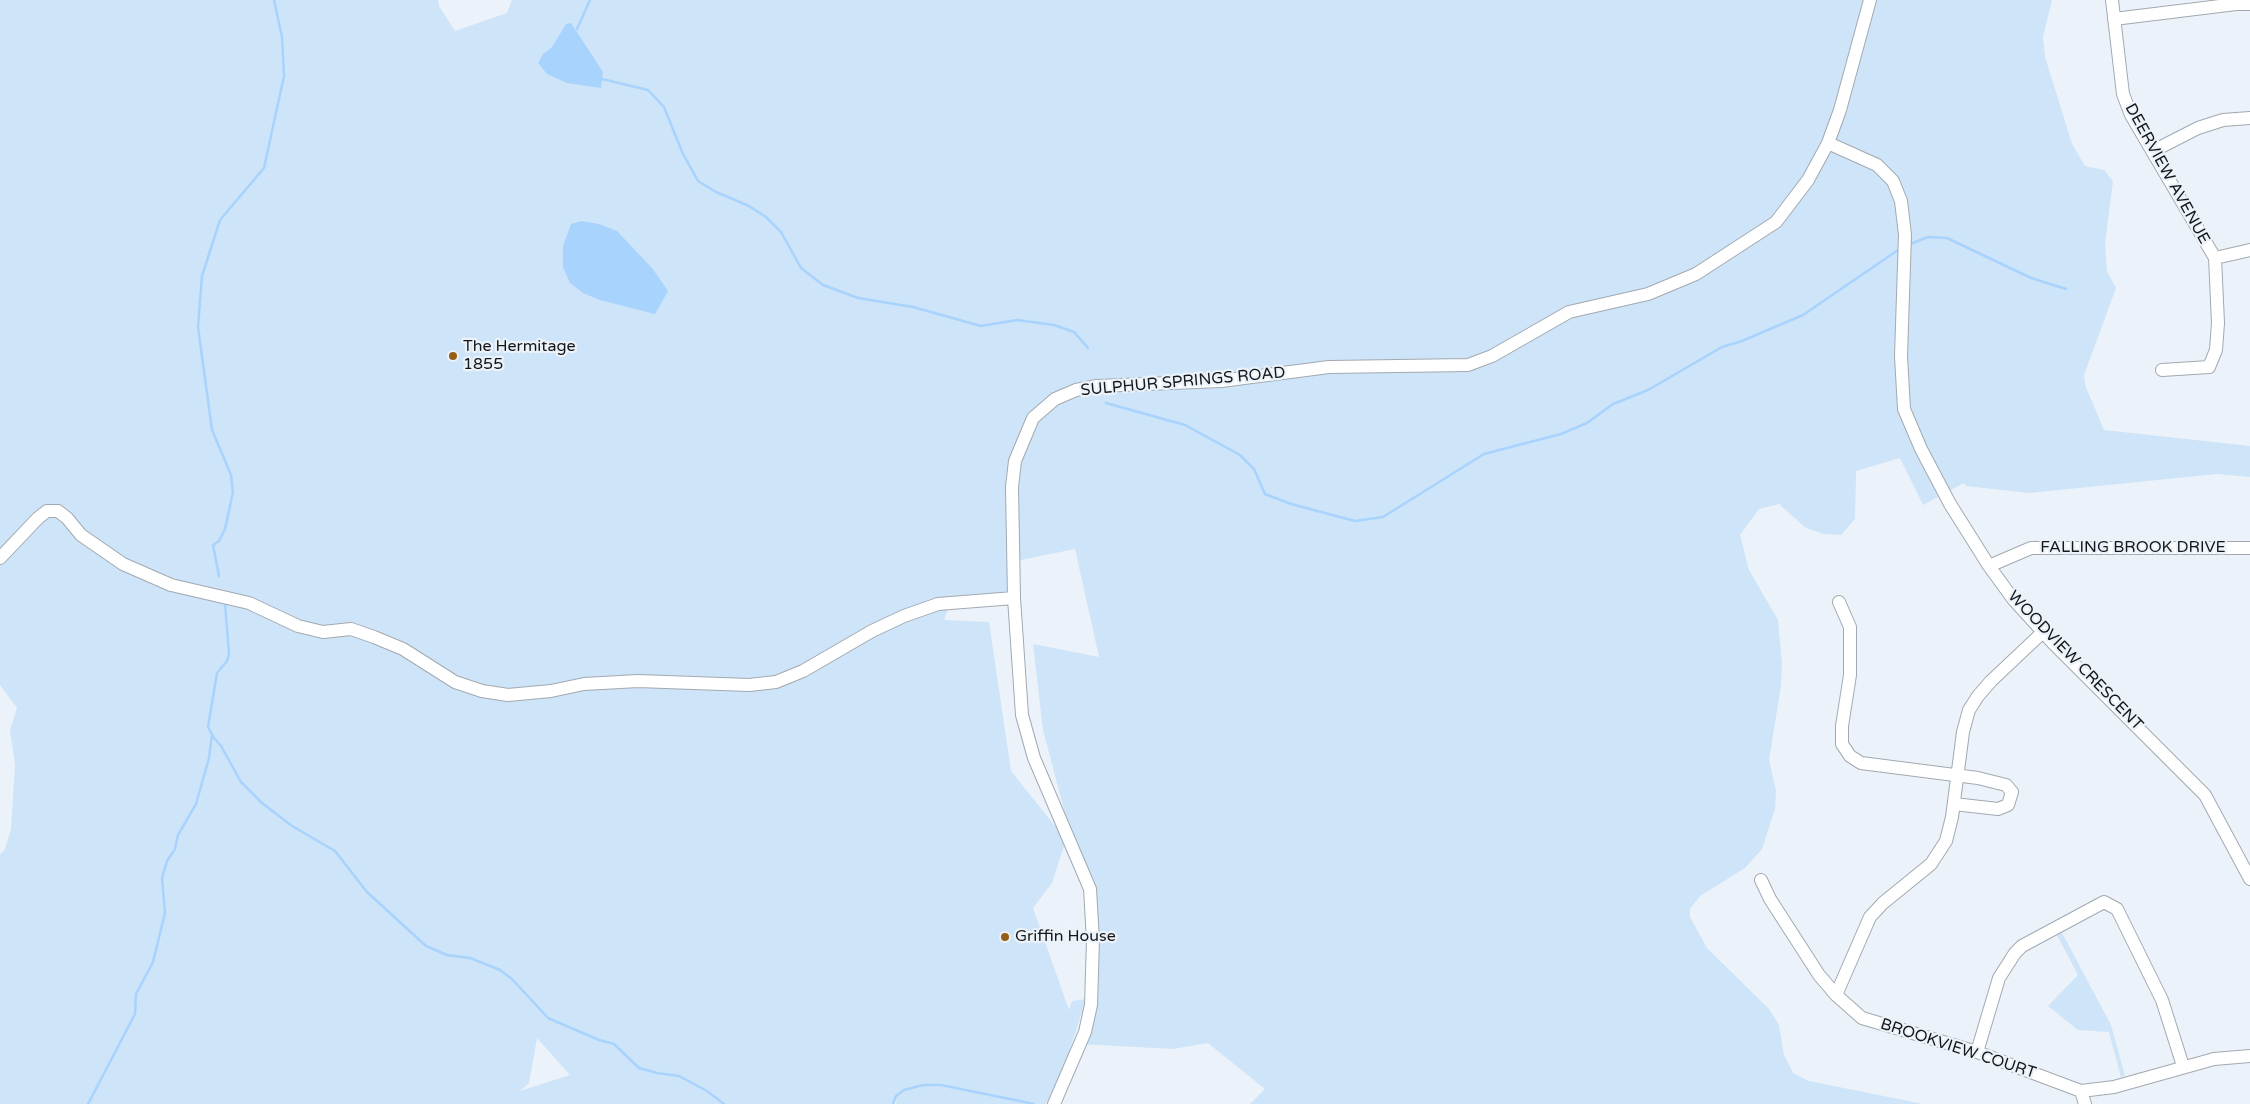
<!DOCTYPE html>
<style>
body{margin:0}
canvas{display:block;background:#ebf2f9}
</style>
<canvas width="2250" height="1104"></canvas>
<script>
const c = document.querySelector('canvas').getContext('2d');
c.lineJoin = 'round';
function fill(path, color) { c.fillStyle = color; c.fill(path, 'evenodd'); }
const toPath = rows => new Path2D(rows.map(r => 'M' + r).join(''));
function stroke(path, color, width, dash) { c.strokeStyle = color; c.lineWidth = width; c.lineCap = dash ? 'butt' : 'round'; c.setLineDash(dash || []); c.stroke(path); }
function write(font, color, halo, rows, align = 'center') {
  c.font = font + ' "Varela Round",sans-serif'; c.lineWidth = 4.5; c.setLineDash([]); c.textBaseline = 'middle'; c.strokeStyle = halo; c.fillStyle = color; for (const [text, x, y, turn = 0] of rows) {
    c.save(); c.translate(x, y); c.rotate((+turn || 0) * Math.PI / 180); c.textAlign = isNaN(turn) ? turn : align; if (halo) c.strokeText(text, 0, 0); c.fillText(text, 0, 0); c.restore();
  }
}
const green = toPath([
 [0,0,438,0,439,6,455,31,507,13,512,0,2052,0,2043,37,2045,57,2072,144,2085,166,2104,170,2113,181,2105,243,2107,271,2116,288,2084,375,2085,385,2104,430,2250,446,2250,477,2217,474,2029,493,1966,486,1964,483,1923,505,1900,458,1856,471,1855,519,1841,535,1824,534,1806,528,1779,504,1759,509,1740,535,1749,570,1778,620,1782,664,1781,686,1769,760,1776,791,1775,809,1762,849,1745,868,1700,896,1690,909,1690,917,1707,948,1769,1009,1779,1025,1784,1055,1793,1073,1809,1081,1923,1104,1250,1104,1265,1089,1208,1043,1173,1049,1080,1044,1085,1003,1066,1061,1046,1104,895,1104,897,1100,894,1101,894,1104,0,1104,0,854,5,849,11,829,15,765,10,730,17,708,0,685],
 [552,47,603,72,601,87,543,54],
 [1075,549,1099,657,1033,644,1043,730,1085,889,1095,948,1087,999,1072,1001,1069,1010,1033,908,1052,883,1066,840,1011,771,989,622,944,620,953,596,1014,593,1016,561],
 [537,1038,570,1075,520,1091,529,1083],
 [2061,931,2111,1025,2125,1076,2121,1077,2109,1032,2078,1030,2048,1006,2078,975,2056,933]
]);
const water = toPath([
 [571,23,603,72,601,88,567,83,547,74,538,63,543,54,552,47,566,24],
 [581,221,599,224,617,231,652,268,668,291,655,314,600,300,583,293,570,283,563,267,563,246,571,224]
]);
const stream = toPath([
 [577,29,590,0],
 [602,79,648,90,664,107,683,154,698,181,716,192,749,206,766,217,781,232,801,268,823,285,858,298,913,307,981,326,1017,320,1054,325,1074,332,1088,348],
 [1908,245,1928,237,1947,238,2031,278,2066,289],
 [1106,403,1185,425,1240,455,1254,469,1265,494,1291,504,1355,521,1383,517,1484,454,1561,434,1587,423,1613,404,1648,390,1722,347,1742,341,1803,315,1901,248],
 [219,576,213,545,219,541,225,529,233,492,231,475,212,430,198,327,202,276,220,220,264,168,284,76,282,37,274,0],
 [225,604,229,654,227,661,217,673,208,727,214,738,221,746,241,782,262,803,292,826,335,851,367,892,426,946,447,955,470,958,500,970,512,979,548,1018,599,1040,614,1044,639,1068,657,1073,679,1076,707,1091,724,1104],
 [88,1104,135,1014,136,994,153,962,165,913,162,878,167,861,175,849,178,835,196,804,209,758,212,735],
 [893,1104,896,1096,904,1090,923,1085,941,1085,1034,1104]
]);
const minor = toPath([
 [2112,0,2123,94,2131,115,2215,258,2218,323,2216,350,2209,367,2162,370],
 [2114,19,2236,4,2250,4],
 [1828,143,1877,165,1893,181,1901,201,1905,235,1901,356,1904,409,1921,449,1950,504,1989,566,2013,599,2053,643,2205,795,2250,879],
 [2153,151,2198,128,2223,120,2250,118],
 [2215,258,2250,250],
 [0,558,38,518,47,511,58,511,67,518,81,535,123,564,171,585,249,603,298,626,323,632,351,629,374,637,403,649,455,682,482,691,508,695,551,691,584,684,638,681,749,685,776,682,803,671,872,631,904,616,938,604,1014,598],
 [1989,566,2031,548,2250,548],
 [1839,602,1850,627,1850,675,1842,726,1842,744,1850,756,1861,763,1978,778,2006,785,2012,792,2008,805,1998,809,1954,804],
 [1761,880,1770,899,1819,975,1836,995,1862,1018,1977,1052,2081,1091,2114,1087,2214,1059,2250,1056],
 [1836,995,1870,917,1883,903,1931,864,1946,841,1952,817,1963,732,1969,710,1978,696,1991,681,2043,632],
 [1977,1052,1999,978,2015,953,2022,946,2104,902,2117,909,2162,1000,2183,1066],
 [2081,1091,2085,1104],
 [1054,1104,1085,1032,1091,1005,1093,940,1090,889,1034,758,1022,715,1014,598,1012,487,1015,461,1033,418,1055,399,1076,390,1097,386,1221,381,1329,367,1468,365,1492,356,1569,312,1648,294,1696,274,1776,222,1808,180,1828,143,1840,110,1870,0]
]);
const markers = [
 [453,356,5,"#955e16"],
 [1005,937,5,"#955e16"]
];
const streetNames = [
 ["DEERVIEW AVENUE",2167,174,61],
 ["SULPHUR SPRINGS ROAD",1183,382,-5],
 ["FALLING BROOK DRIVE",2133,548],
 ["WOODVIEW CRESCENT",2075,661,46],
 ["BROOKVIEW COURT",1958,1049,18]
];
const poiNames = [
 ["The Hermitage",463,347],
 ["1855",463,365],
 ["Griffin House",1015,937]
];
fill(green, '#cee4f9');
fill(water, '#a8d3fd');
stroke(stream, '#a8d3fd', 2.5);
stroke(minor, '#a2a9b0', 14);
stroke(minor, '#fff', 12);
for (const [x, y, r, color] of markers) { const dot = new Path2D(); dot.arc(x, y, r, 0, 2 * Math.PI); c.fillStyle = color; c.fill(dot); stroke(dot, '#ebf2f9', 2); }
write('16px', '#141719', '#ebf2f9', streetNames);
write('16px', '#141719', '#ebf2f9', poiNames, 'left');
</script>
